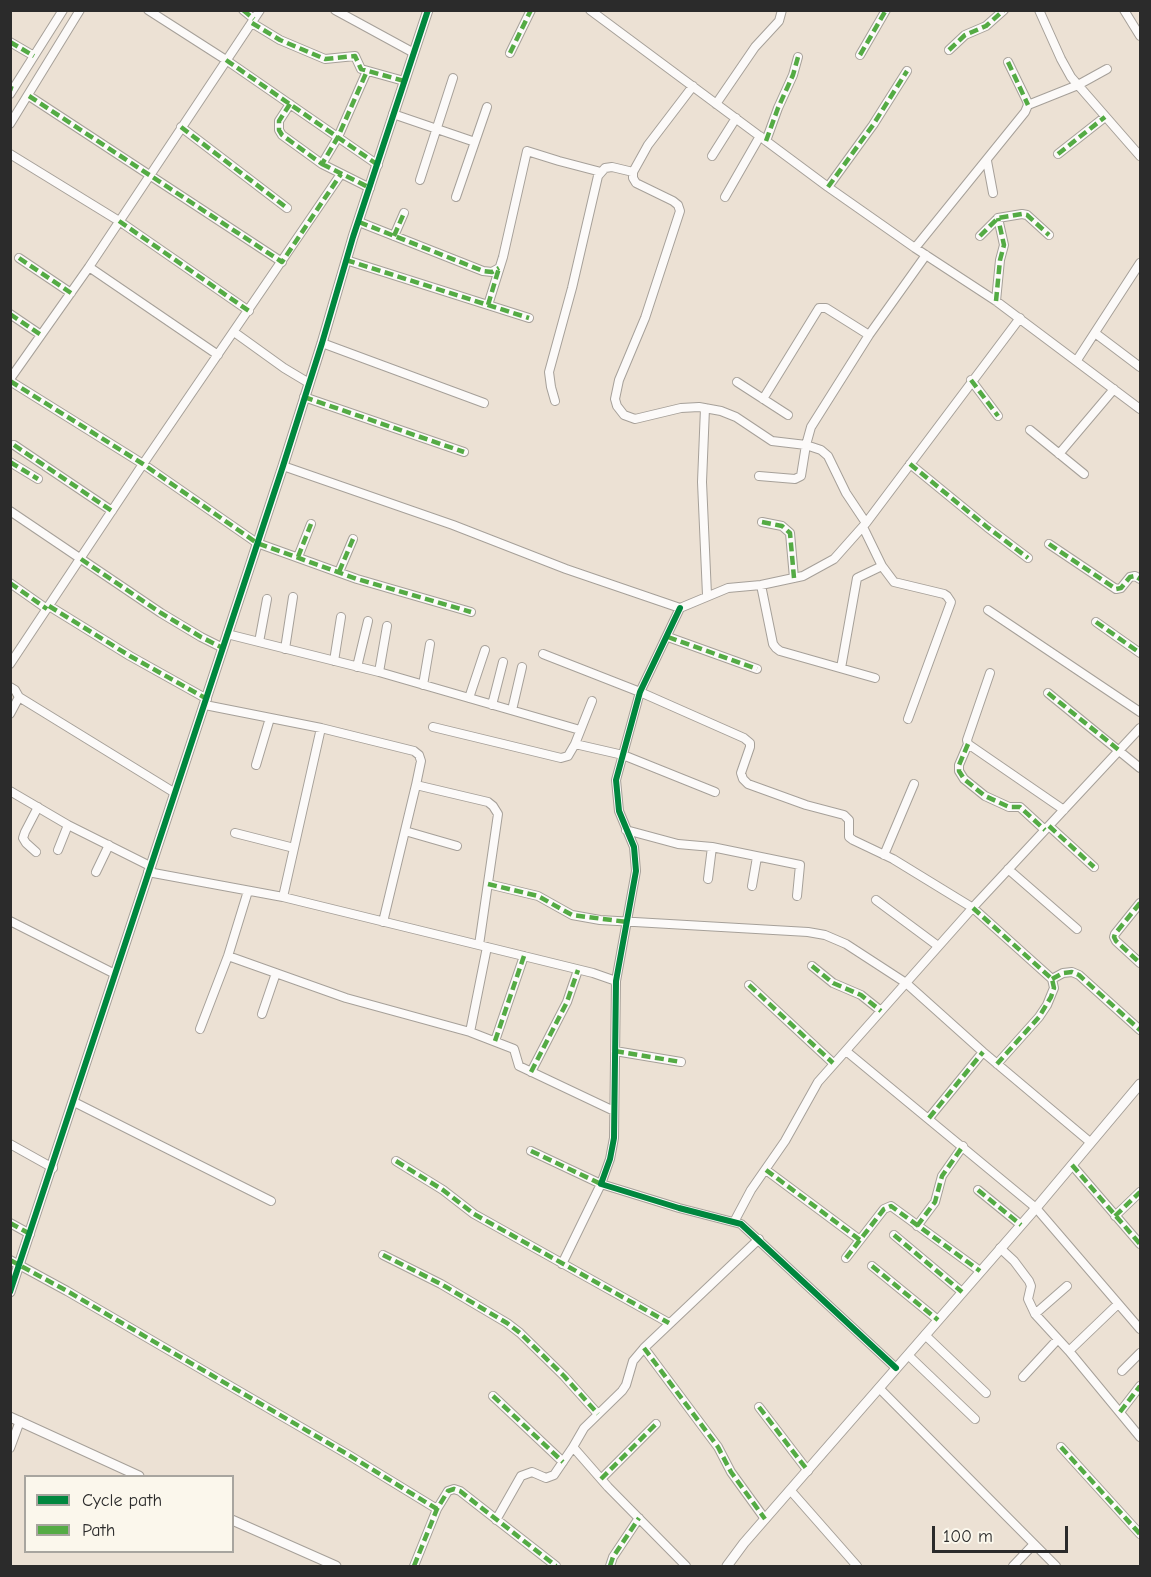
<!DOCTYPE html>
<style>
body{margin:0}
#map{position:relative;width:1151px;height:1577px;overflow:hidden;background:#ece1d4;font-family:"Comic Neue",sans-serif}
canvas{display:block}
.frame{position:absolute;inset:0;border:12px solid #2b2b2b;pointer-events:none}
.legend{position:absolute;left:24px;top:1475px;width:210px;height:78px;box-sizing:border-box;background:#fbf7ec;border:2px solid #a8a59f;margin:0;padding:8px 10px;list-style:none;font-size:18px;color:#2b2b2b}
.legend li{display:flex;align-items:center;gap:12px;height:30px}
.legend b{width:30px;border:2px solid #a8a59f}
.scale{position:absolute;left:932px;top:1526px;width:136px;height:27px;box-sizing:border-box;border:3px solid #2b2b2b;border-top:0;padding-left:8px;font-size:18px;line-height:21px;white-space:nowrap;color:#2b2b2b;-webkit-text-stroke:4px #fbf7ec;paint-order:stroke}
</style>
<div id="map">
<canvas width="1151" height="1577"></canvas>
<div class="frame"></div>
<ul class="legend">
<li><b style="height:8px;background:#00873e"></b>Cycle path</li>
<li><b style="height:8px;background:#54ab44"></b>Path</li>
</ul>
<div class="scale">100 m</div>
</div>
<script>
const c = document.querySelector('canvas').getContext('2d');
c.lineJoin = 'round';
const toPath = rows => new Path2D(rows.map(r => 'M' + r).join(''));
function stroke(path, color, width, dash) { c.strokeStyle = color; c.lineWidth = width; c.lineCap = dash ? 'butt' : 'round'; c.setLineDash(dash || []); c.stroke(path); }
const minor = toPath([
 [148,10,226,60,378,165],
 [243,10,254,19],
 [335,10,414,53],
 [590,10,828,187,915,248,996,301,1140,409],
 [1039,10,1061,59,1071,77,1140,156],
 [1124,10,1140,36],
 [252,23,280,40,325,59,355,56,361,69,404,81],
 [10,42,34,56],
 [949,50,965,35,986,26,1004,10],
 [510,53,531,10],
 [860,55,886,10],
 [693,86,648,145,633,172,633,178,636,183,673,201,678,205,680,211,645,318,619,380,615,399,617,406,624,415,635,419,681,408,699,407,721,411,736,417,772,441,806,445,821,450,828,456,846,493,866,523],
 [10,94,63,10],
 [29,96,282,262],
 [290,104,279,121,279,130,282,135,322,164,338,137,367,71],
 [716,104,755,47,779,21,782,10],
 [1028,105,1078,85,1107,69],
 [393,114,475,142],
 [10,124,80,10],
 [181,127,287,208],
 [766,141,778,108,793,75,798,57],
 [10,154,119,221,249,311],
 [1058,154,1105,117],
 [712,156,736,118],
 [987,161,993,193],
 [322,164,370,188],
 [420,180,453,78],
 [828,187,873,125,907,71],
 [456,197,487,107],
 [725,197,760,136],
 [359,222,483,271,492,272,499,268],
 [394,236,404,213],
 [980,236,998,218,1022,214,1027,215,1049,235],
 [915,248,1025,112,1028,105,1027,101,1008,62],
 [19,258,71,293],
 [346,260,529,318],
 [89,267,218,355],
 [996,301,1000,260,1004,245,998,218],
 [488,305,503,257,527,151,559,161,601,172],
 [10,314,41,335],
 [234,332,284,368,309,383],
 [1095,333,1140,367],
 [322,343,484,403],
 [1077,360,1140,263],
 [10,379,89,267,260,10],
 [971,380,998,416],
 [10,381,143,464,257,543,357,579,471,612],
 [737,382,788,415],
 [304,397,464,452],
 [763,399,819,308,826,308,869,335],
 [555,401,551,387,549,372,572,288,598,176,605,168,612,167,633,172],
 [705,408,702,482,707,595],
 [1030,430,1084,474],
 [14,445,112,511],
 [1059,454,1114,389],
 [10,462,38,479],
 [910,464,987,527,1028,558],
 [283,466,453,525,566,569,680,608,728,588,761,585,803,576,834,559,866,523,1020,318],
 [759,476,795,479,801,476,806,445,811,427,869,335,926,255],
 [10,511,161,613,201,637,223,648],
 [762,522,782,526,790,533,794,578],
 [863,527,882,566,894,582,944,594,947,596,951,602,908,719],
 [1049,544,1116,589,1121,588,1130,577,1135,576,1140,579],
 [298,557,311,524],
 [339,572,353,539],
 [10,583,47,609],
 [761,585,773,644,776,648,780,651,875,678],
 [49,606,130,656,207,699],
 [680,608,640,692,616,780,619,811,634,847,636,871,616,981,614,1138,610,1159,601,1184,679,1208,741,1224,896,1368],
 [988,610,1140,712],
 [1096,622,1140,653],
 [227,634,379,672,580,730],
 [668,637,757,669],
 [259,642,267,599],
 [285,649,293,597],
 [543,654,640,692,744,738,750,743,750,747,741,773,743,779,748,784,806,805,844,815,849,820,849,837,853,840,893,859,973,908,1052,979,1054,988,1047,1005,1039,1017,997,1064],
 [334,661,341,617],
 [10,664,143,464,341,174],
 [357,667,368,621],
 [841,668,857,578,882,566],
 [379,672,387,626],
 [990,673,967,740,968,744,1064,810],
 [423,685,430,644],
 [10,687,15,690,19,697,10,714],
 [1048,693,1140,768],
 [19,697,175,793],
 [469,698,485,650],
 [205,705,321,728,414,751,419,755,421,761,416,785,383,922],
 [492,705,503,662],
 [512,710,522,667],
 [433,727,561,758,568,756,575,744,623,755,715,792],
 [575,744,592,701],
 [968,744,959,765,959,771,964,779,985,796,1009,807,1020,807,1045,830],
 [256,765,270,718],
 [416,785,488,802,493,806,498,814,479,945],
 [10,791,68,825,150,866],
 [1049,826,1094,867],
 [626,830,678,844,712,847,800,865,797,896],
 [405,831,457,846],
 [235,833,294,848],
 [58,850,68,825],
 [36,852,26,843,23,838,25,832,38,807],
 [884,855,914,784],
 [1008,869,1077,929],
 [96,872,109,845],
 [148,872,283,897,593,973,616,981],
 [708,879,712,847],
 [488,884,538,896,572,915,600,920,808,932,825,935,846,944,906,983,983,1052,1090,1142],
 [752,886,757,857],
 [283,897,321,728],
 [876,900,938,946],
 [1140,903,1115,934,1114,937,1116,941,1140,963],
 [10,921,115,974],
 [487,947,470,1032,514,1049,519,1066,614,1111],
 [228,956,346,998,470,1032],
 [812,966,833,983,861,995,881,1011],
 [1052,979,1063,973,1072,972,1079,975,1140,1030],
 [749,985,833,1063],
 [262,1014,276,973],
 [200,1029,228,956,248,891],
 [495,1041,524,956],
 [615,1051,681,1062],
 [846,1051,1036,1208,1140,1329],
 [531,1072,567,1002,578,970],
 [74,1102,271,1201],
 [929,1118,983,1052],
 [10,1144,53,1168],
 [531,1151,601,1184,562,1264],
 [396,1161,443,1190,474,1214,669,1323],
 [1072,1165,1140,1244],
 [766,1170,860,1240],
 [978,1190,1021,1225],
 [1115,1216,1140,1192],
 [734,1222,751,1190,785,1141,818,1082,976,904,1140,728],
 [10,1223,30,1234],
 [917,1226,935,1202,942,1176,963,1146],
 [894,1235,962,1292],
 [1000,1248,1014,1261,1029,1281,1031,1286,1028,1299,1035,1314,1069,1351,1140,1437],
 [383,1255,441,1284,507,1323,520,1333,564,1376,598,1414],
 [846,1258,884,1209,891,1206,980,1271],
 [10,1260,67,1291,347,1454,437,1509],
 [872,1266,938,1320],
 [1035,1314,1067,1286],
 [925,1335,986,1393],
 [644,1348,718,1447,731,1472,765,1519],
 [1069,1351,1118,1304],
 [908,1355,975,1419],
 [1122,1371,1140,1353],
 [1023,1377,1058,1339],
 [879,1388,1056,1566],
 [493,1396,563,1462],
 [759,1407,808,1471],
 [1120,1412,1140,1386],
 [1061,1447,1140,1534],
 [10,1448,20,1421],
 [601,1479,656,1424],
 [791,1491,857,1566],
 [496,1520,521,1476,532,1472,546,1478,554,1475,573,1447],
 [414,1566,437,1509,448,1491,454,1489,460,1491,556,1566],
 [610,1566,613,1557,639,1518],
 [686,1566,608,1487,573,1447,584,1428,622,1391,626,1385,633,1361,644,1348,759,1239],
 [1013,1566,1034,1544]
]);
const tertiary = toPath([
 [10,1292,283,466,322,343,353,237,428,10],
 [10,1417,139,1476],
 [232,1520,336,1566],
 [727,1566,744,1543,1036,1208,1140,1084]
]);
const quiet = toPath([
 [243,10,254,19],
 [252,23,280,40,325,59,355,56,361,69,404,81],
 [10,42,34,56],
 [949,50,965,35,986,26,1004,10],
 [510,53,531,10],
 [860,55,886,10],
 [226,60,378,165],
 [1008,62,1028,105],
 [10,88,13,89],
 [29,96,282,262,341,174],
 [290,104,279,121,279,130,282,135,322,164,338,137,367,71],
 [181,127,287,208],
 [766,141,778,108,793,75,798,57],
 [1058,154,1105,117],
 [322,164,370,188],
 [828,187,873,125,907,71],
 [119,221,249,311],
 [359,222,483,271,492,272,499,268],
 [394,236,404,213],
 [980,236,998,218,1022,214,1027,215,1049,235],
 [19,258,71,293],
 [346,260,529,318],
 [996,301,1000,260,1004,245,998,218],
 [488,305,499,268],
 [10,314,41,335],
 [971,380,998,416],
 [10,381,143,464,257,543,357,579,471,612],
 [304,397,464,452],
 [14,445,112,511],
 [10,462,38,479],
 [910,464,987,527,1028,558],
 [762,522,782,526,790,533,794,578],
 [1049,544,1116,589,1121,588,1130,577,1135,576,1140,579],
 [298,557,311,524],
 [81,559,161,613,201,637,223,648],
 [339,572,353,539],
 [10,583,47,609],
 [49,606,130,656,207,699],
 [1096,622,1140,653],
 [668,637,757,669],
 [1048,693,1120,751],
 [968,744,959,765,959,771,964,779,985,796,1009,807,1020,807,1045,830],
 [1049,826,1094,867],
 [488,884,538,896,572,915,627,922],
 [1140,903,1115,934,1114,937,1116,941,1140,963],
 [973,908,1052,979,1054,988,1051,997,1039,1017,997,1064],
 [812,966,833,983,861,995,881,1011],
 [1052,979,1063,973,1072,972,1079,975,1140,1030],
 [749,985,833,1063],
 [495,1041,524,956],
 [615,1051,681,1062],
 [531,1072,567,1002,578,970],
 [929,1118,983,1052],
 [531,1151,601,1184],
 [396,1161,443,1190,474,1214,669,1323],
 [1072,1165,1140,1244],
 [766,1170,860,1240],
 [978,1190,1021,1225],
 [1115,1216,1140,1192],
 [10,1223,30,1234],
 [917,1226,935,1202,942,1176,963,1146],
 [894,1235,962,1292],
 [383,1255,441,1284,507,1323,520,1333,564,1376,598,1414],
 [846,1258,884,1209,891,1206,980,1271],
 [10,1260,67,1291,347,1454,437,1509],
 [872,1266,938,1320],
 [644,1348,718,1447,731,1472,765,1519],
 [493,1396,563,1462],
 [759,1407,808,1471],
 [1120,1412,1140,1386],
 [1061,1447,1140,1534],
 [601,1479,656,1424],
 [414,1566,437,1509,448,1491,454,1489,460,1491,556,1566],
 [610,1566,613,1557,639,1518]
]);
const cycleway = toPath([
 [680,608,640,692,616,780,619,811,634,847,636,871,616,981,614,1138,610,1159,601,1184,679,1208,741,1224,896,1368],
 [10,1292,283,466,322,343,353,237,428,10]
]);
stroke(minor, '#a6a099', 10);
stroke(tertiary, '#a6a099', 11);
stroke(minor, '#fcfaf9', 8);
stroke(tertiary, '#fcfaf9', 9);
stroke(quiet, '#54ab44', 4.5, [9, 4.5]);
stroke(cycleway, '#00873e', 6);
</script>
